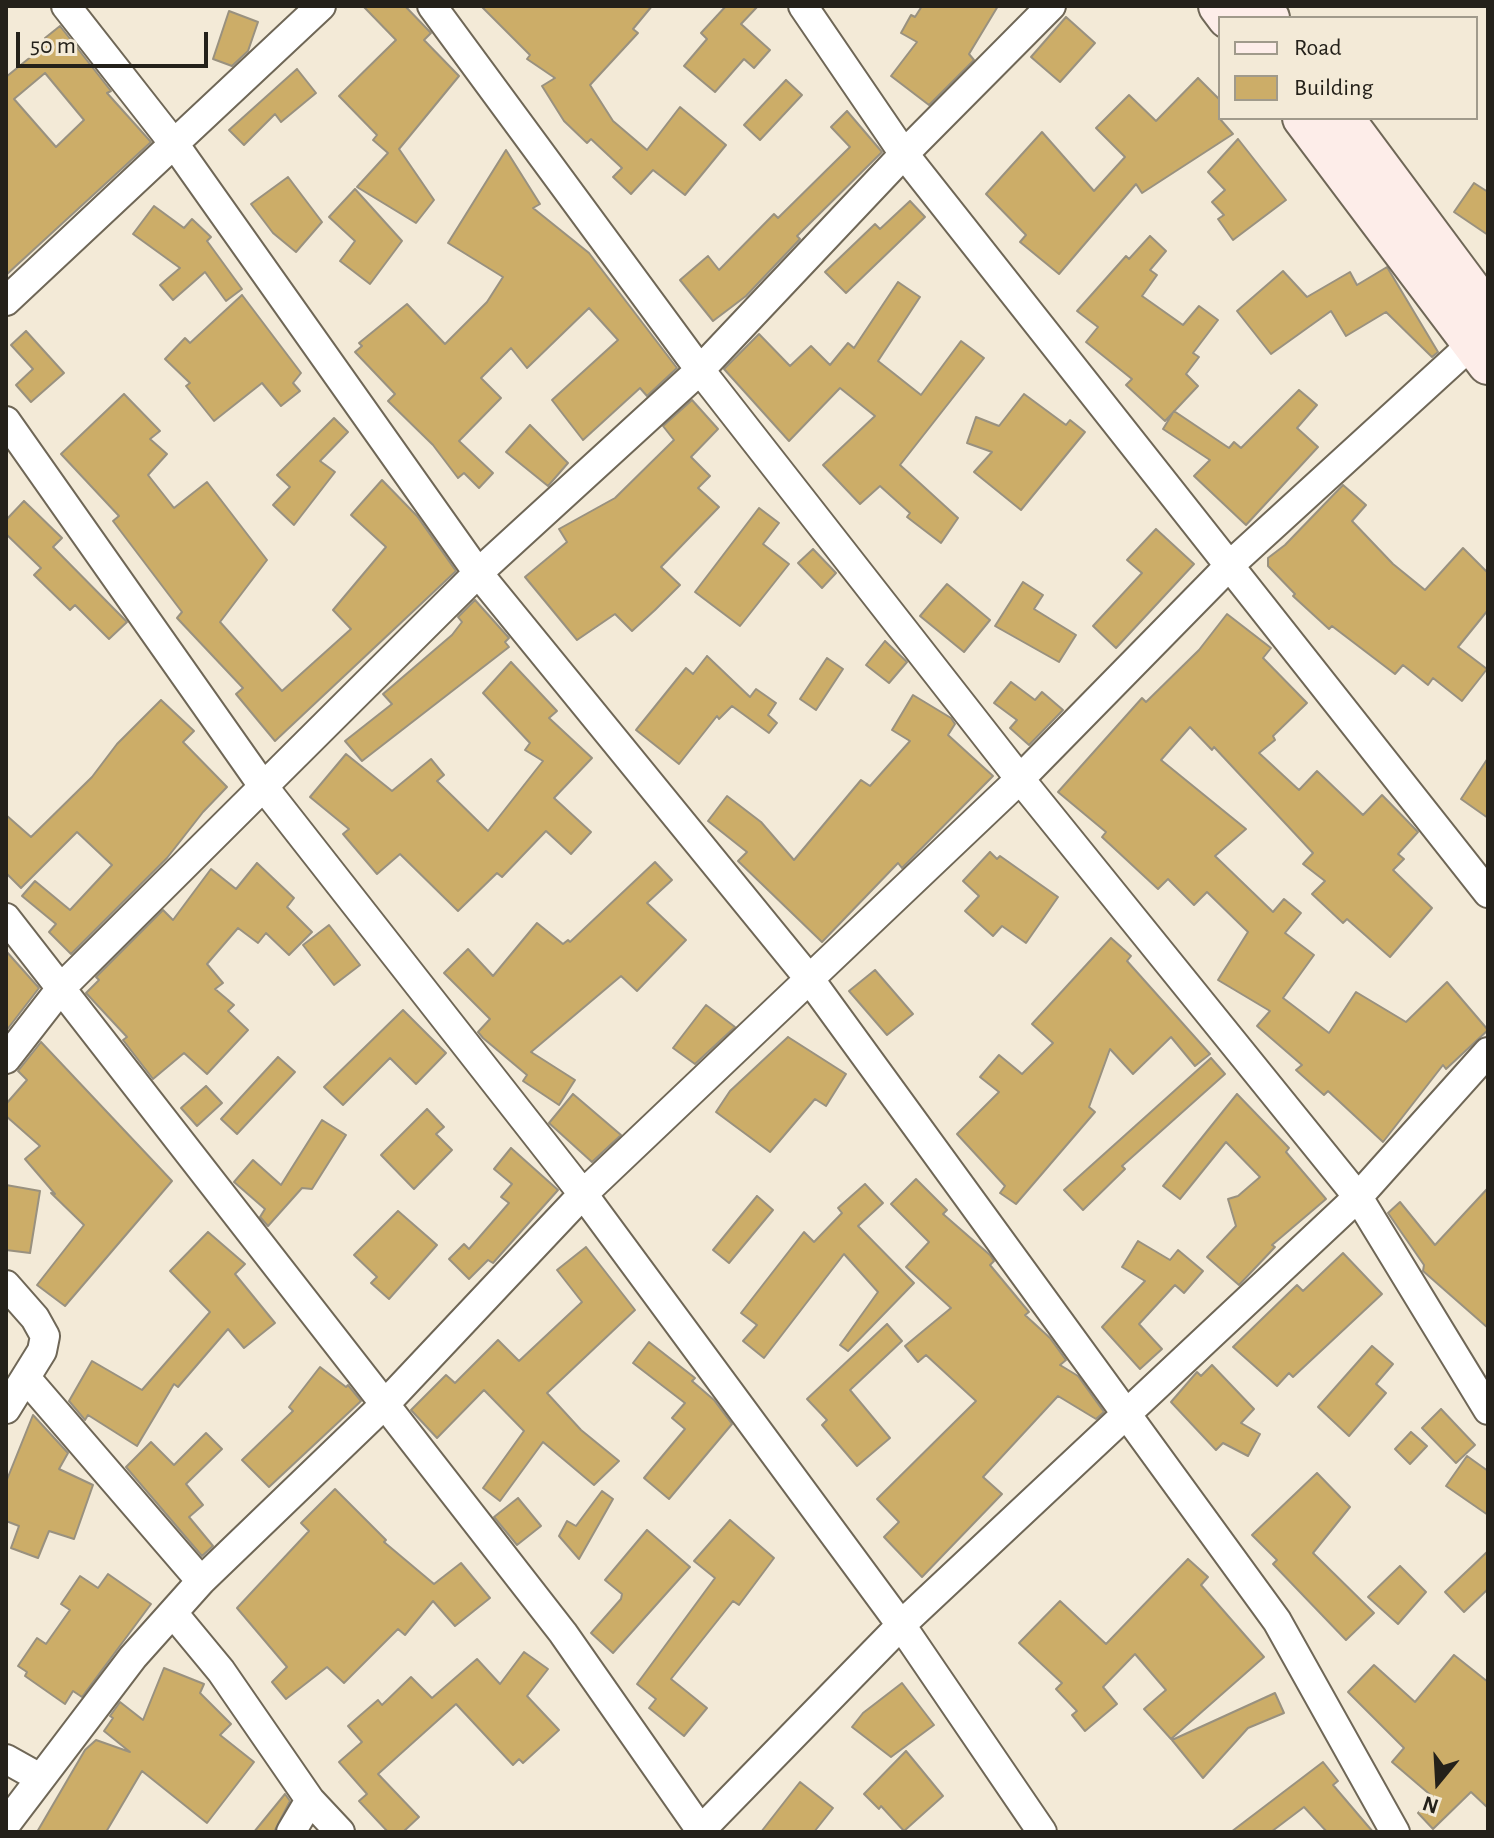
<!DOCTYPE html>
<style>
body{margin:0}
#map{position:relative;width:1494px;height:1838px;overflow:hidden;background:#f3ead7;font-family:"Alegreya Sans",sans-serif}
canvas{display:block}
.frame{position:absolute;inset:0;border:8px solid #24211a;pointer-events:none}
.legend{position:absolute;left:1218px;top:16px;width:260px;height:104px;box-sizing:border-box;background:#f3ead7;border:2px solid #a09a8b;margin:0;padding:10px 14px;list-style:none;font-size:24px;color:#24211a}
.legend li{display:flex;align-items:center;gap:16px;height:40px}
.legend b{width:40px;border:2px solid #a09a8b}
.north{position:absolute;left:1398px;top:1742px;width:80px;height:80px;-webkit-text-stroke:6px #f3ead7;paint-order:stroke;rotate:198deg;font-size:22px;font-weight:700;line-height:32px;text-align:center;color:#24211a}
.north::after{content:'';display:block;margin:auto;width:28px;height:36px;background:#24211a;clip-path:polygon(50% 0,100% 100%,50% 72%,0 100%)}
.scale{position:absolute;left:16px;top:32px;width:192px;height:36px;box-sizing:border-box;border:4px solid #24211a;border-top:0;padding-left:10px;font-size:24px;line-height:28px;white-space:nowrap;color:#24211a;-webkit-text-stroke:6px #f3ead7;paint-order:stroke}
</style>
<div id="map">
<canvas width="1494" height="1838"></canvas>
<div class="frame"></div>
<ul class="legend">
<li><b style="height:10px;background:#fdede9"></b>Road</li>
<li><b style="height:22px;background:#ccad68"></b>Building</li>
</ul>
<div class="north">N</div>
<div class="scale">50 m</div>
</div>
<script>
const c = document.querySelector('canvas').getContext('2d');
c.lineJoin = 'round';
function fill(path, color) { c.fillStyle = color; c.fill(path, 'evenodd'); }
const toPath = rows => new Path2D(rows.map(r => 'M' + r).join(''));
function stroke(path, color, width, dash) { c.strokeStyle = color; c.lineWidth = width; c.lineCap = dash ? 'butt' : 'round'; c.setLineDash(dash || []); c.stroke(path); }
const building = toPath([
 [363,6,405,6,431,33,424,40,459,76,399,149,434,200,416,223,357,187,388,153,373,140,377,135,339,96,396,40,363,6],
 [481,6,652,6,633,29,638,33,590,85,613,121,647,150,680,107,726,145,685,195,653,170,631,194,613,177,622,168,591,139,587,143,564,121,542,86,555,78,527,59,530,55,481,6],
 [726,6,758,6,741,24,770,50,754,68,744,59,715,92,684,66,707,39,701,33,726,6],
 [922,6,998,6,969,54,974,60,929,105,891,76,917,42,901,33,911,15,915,17,922,6],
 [229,11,258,22,248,51,232,66,213,59,229,11],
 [1066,17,1095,43,1060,82,1031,57,1066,17],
 [60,26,111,91,107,93,151,142,6,275,6,77,49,42,45,38,60,26],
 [45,73,84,120,56,147,14,99,45,73],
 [297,69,316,93,281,122,275,114,244,145,229,130,297,69],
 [1198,78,1220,100,1220,119,1233,134,1142,193,1136,184,1059,274,1020,242,1026,235,986,194,1042,132,1094,191,1125,157,1096,128,1129,95,1156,121,1198,78],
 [786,80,802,95,760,140,744,125,786,80],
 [847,111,882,152,797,236,800,239,746,296,713,321,680,280,708,256,719,270,774,214,778,218,850,147,831,127,847,111],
 [1238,139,1286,200,1233,240,1218,219,1224,215,1212,202,1225,190,1208,172,1238,139],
 [506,150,540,204,533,208,589,253,677,368,647,396,640,388,583,440,552,400,618,340,589,308,527,368,511,348,481,378,501,398,459,441,493,473,479,488,464,473,458,478,433,445,388,401,395,394,355,352,362,346,359,343,407,304,445,344,487,302,503,277,448,243,506,150],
 [288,177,322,222,296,252,273,233,251,204,288,177],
 [1474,183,1488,192,1488,235,1454,212,1474,183],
 [355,189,402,241,370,284,340,261,355,241,329,217,355,189],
 [910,201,925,217,846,293,825,272,875,224,880,229,910,201],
 [154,206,184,228,192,219,211,237,207,241,242,289,226,301,205,272,173,300,160,285,180,268,133,234,154,206],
 [1150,236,1166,251,1150,270,1157,275,1142,296,1183,325,1199,306,1218,320,1193,353,1199,357,1186,374,1198,386,1165,421,1126,385,1132,379,1086,342,1098,327,1077,311,1126,256,1129,259,1150,236],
 [1387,267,1438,352,1432,357,1386,312,1346,336,1331,311,1271,354,1237,311,1283,271,1307,297,1350,272,1357,285,1387,267],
 [898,282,920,297,878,361,921,395,961,341,984,358,900,465,958,518,941,543,907,517,910,513,880,486,860,504,823,465,875,416,840,388,789,441,724,369,759,334,790,366,811,346,830,365,848,343,854,348,898,282],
 [242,295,301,373,293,383,300,391,281,406,262,383,214,421,186,386,190,383,165,359,185,338,190,343,242,295],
 [26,331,64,373,31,402,16,385,33,369,11,345,26,331],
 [1299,390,1317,405,1297,428,1318,447,1246,525,1194,476,1210,460,1163,429,1174,411,1229,448,1234,442,1241,448,1299,390],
 [124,394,160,431,150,439,167,454,148,475,174,508,207,482,267,560,220,622,282,691,351,629,333,610,386,547,351,515,382,480,417,516,456,571,275,741,236,694,243,688,177,618,182,612,113,521,119,516,61,454,124,394],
 [1024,394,1066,425,1070,420,1085,432,1021,510,974,472,992,452,967,443,976,417,999,426,1024,394],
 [692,400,718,429,691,457,710,476,698,488,719,507,661,567,680,585,655,610,632,631,615,614,577,640,525,577,567,542,559,529,615,498,674,440,663,426,692,400],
 [334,418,348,432,320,461,335,472,294,525,273,505,290,487,277,475,334,418],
 [530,425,568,463,548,486,506,452,530,425],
 [1343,485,1366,505,1352,521,1393,564,1425,590,1463,548,1488,573,1488,610,1458,647,1487,669,1462,701,1433,678,1428,685,1403,665,1395,674,1332,626,1329,629,1293,596,1295,594,1268,566,1268,558,1285,545,1343,485],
 [24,501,62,538,53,547,127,622,109,639,75,605,70,610,34,575,41,568,6,534,6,520,24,501],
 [759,508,779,523,763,544,789,564,740,626,695,592,759,508],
 [1156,529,1194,564,1116,648,1093,626,1142,573,1127,560,1156,529],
 [813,549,836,573,822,588,798,563,813,549],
 [1023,582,1043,595,1034,609,1076,635,1059,662,995,626,1023,582],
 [947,584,990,620,964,652,920,616,947,584],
 [475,600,509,638,505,642,509,647,362,761,345,741,392,704,383,694,452,635,462,622,458,617,475,600],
 [1227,614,1271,648,1263,658,1307,703,1273,736,1275,740,1259,753,1299,790,1317,771,1363,815,1382,795,1418,832,1398,854,1404,859,1393,870,1432,908,1390,957,1347,919,1343,923,1312,894,1325,881,1303,864,1313,853,1214,747,1212,750,1190,727,1161,760,1246,829,1215,856,1273,912,1284,899,1301,913,1285,933,1314,955,1283,998,1329,1033,1356,992,1406,1022,1447,982,1488,1030,1446,1069,1443,1065,1383,1142,1328,1091,1324,1095,1296,1070,1302,1065,1257,1026,1270,1011,1218,980,1248,932,1207,892,1194,905,1168,879,1158,889,1102,837,1106,832,1058,792,1142,698,1146,702,1199,650,1227,614],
 [885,641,907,662,889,683,866,665,885,641],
 [707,656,750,697,756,689,776,703,768,715,777,723,769,733,732,706,719,719,717,716,679,764,636,730,686,668,693,674,707,656],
 [827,658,843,669,816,710,800,699,827,658],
 [511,662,557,711,549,718,592,758,554,798,591,832,571,854,546,831,502,877,497,873,458,911,400,854,377,874,343,834,349,829,310,797,346,754,392,791,431,759,444,775,437,781,488,831,543,761,525,750,530,743,483,693,511,662],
 [1011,682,1035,700,1042,692,1063,710,1029,745,1010,728,1017,720,994,703,1011,682],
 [913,695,951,718,955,724,948,735,993,776,902,868,898,863,822,942,738,861,747,852,708,821,727,796,761,822,794,860,861,780,870,786,910,741,892,730,913,695],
 [161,700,194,731,183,742,227,787,203,812,167,858,71,954,49,932,56,924,22,896,35,881,70,910,112,865,77,832,21,888,6,873,6,815,31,837,92,777,117,744,161,700],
 [1488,758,1488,818,1461,799,1488,758],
 [990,852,997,859,1000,856,1058,897,1026,943,1002,926,993,936,965,911,979,896,963,881,990,852],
 [655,862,672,880,647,903,686,940,637,991,621,976,531,1052,575,1080,559,1105,523,1081,527,1075,483,1038,478,1032,490,1019,444,973,468,949,493,976,537,923,563,944,568,940,570,942,655,862],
 [257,863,294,898,287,907,312,932,289,955,266,933,258,943,238,928,207,964,223,983,215,989,234,1005,228,1011,248,1030,207,1074,184,1053,153,1079,123,1040,127,1037,86,993,99,980,96,977,163,910,173,920,211,869,236,889,257,863],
 [329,925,360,965,334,985,303,945,329,925],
 [1111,938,1131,956,1127,961,1210,1054,1195,1066,1171,1037,1133,1074,1110,1049,1089,1107,1095,1112,1016,1204,1000,1193,1005,1186,957,1134,999,1092,980,1077,999,1055,1022,1074,1053,1043,1032,1024,1111,938],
 [6,951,39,988,6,1031,6,951],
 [875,970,913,1014,887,1035,849,991,875,970],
 [706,1005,735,1027,695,1064,673,1048,706,1005],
 [403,1010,446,1053,416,1084,390,1058,343,1105,324,1087,403,1010],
 [788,1037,846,1074,826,1106,815,1099,770,1152,716,1112,730,1091,788,1037],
 [41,1042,172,1181,65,1306,37,1285,84,1225,51,1193,55,1194,25,1159,40,1146,6,1116,6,1104,27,1080,18,1071,41,1042],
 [278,1057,295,1072,237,1134,221,1119,278,1057],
 [1211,1058,1225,1074,1122,1166,1125,1169,1083,1210,1064,1190,1211,1058],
 [206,1086,222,1103,197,1126,181,1108,206,1086],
 [573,1094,621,1135,592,1162,549,1123,573,1094],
 [1237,1094,1289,1148,1286,1152,1326,1199,1272,1245,1275,1247,1239,1285,1207,1257,1236,1226,1228,1199,1238,1196,1260,1177,1226,1142,1180,1199,1163,1186,1237,1094],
 [427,1109,444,1127,436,1134,452,1150,414,1189,381,1155,427,1109],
 [322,1120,346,1135,312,1189,302,1188,268,1226,260,1217,265,1209,234,1182,253,1160,281,1185,322,1120],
 [511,1148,558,1190,493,1263,488,1260,469,1279,449,1259,464,1244,469,1249,509,1203,501,1197,512,1184,494,1169,511,1148],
 [916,1179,947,1210,943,1214,990,1255,994,1261,990,1265,1029,1312,1025,1315,1050,1338,1066,1360,1060,1365,1078,1376,1104,1412,1096,1419,1058,1396,983,1477,1002,1494,922,1577,884,1537,899,1522,877,1499,976,1401,926,1355,918,1362,905,1346,951,1308,906,1267,929,1242,891,1204,916,1179],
 [865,1184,883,1203,858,1226,914,1283,848,1351,840,1345,878,1292,844,1254,764,1358,743,1341,757,1325,741,1313,804,1232,814,1242,842,1213,838,1208,865,1184],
 [6,1185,40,1191,30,1253,6,1250,6,1185],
 [1488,1188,1488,1328,1423,1271,1424,1265,1388,1213,1400,1202,1435,1245,1488,1188],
 [757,1196,773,1210,729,1263,713,1250,757,1196],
 [398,1211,437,1245,389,1299,371,1283,377,1277,354,1255,398,1211],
 [208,1232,245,1264,235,1274,275,1323,244,1348,228,1329,178,1387,174,1384,137,1446,88,1415,85,1420,69,1401,92,1361,142,1390,210,1312,170,1271,208,1232],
 [1138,1241,1170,1260,1178,1250,1203,1271,1184,1293,1175,1285,1139,1324,1162,1349,1140,1369,1102,1327,1145,1281,1122,1267,1138,1241],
 [586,1247,635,1310,547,1393,581,1430,619,1461,594,1485,543,1442,500,1501,483,1488,524,1431,484,1390,437,1438,411,1410,446,1375,455,1383,498,1340,519,1361,582,1302,557,1270,586,1247],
 [1343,1253,1382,1294,1293,1377,1289,1373,1277,1386,1233,1347,1297,1285,1303,1291,1343,1253],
 [887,1324,902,1341,850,1390,890,1438,857,1466,822,1425,827,1420,807,1399,887,1324],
 [649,1342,695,1378,692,1381,714,1400,732,1424,669,1499,644,1478,685,1429,672,1418,685,1403,633,1363,649,1342],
 [1372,1346,1393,1364,1376,1384,1386,1393,1349,1436,1318,1407,1372,1346],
 [1212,1365,1254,1409,1241,1423,1260,1434,1248,1456,1223,1443,1216,1450,1171,1402,1197,1372,1201,1376,1212,1365],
 [320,1367,346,1387,348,1385,361,1401,269,1487,242,1460,293,1411,289,1407,320,1367],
 [1441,1409,1475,1445,1456,1463,1422,1428,1441,1409],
 [33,1415,68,1453,59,1469,93,1485,74,1539,49,1531,38,1558,11,1548,19,1526,6,1521,6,1482,33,1415],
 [1411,1432,1427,1446,1410,1464,1395,1449,1411,1432],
 [206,1433,222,1449,186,1484,203,1505,189,1517,213,1546,202,1556,126,1467,151,1442,174,1465,206,1433],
 [1467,1456,1488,1471,1488,1515,1446,1486,1467,1456],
 [1317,1473,1350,1507,1313,1553,1374,1613,1346,1640,1273,1564,1277,1560,1252,1535,1317,1473],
 [335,1489,386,1540,384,1542,434,1584,461,1563,490,1598,455,1626,433,1601,405,1635,398,1629,344,1683,327,1667,286,1699,272,1682,287,1667,237,1608,309,1531,301,1523,335,1489],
 [602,1491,613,1499,579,1559,559,1536,567,1521,576,1526,602,1491],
 [518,1498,541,1526,517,1545,494,1517,518,1498],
 [730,1520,774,1558,739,1605,733,1601,671,1679,707,1708,684,1736,649,1708,656,1699,637,1684,715,1578,694,1561,730,1520],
 [647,1530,690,1567,613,1653,591,1633,621,1599,622,1594,605,1580,647,1530],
 [1488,1551,1488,1589,1464,1612,1445,1592,1488,1551],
 [1188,1559,1208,1577,1201,1585,1264,1657,1171,1739,1144,1709,1166,1690,1135,1654,1103,1687,1117,1704,1085,1731,1072,1715,1077,1711,1056,1689,1062,1683,1019,1643,1060,1601,1106,1644,1188,1559],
 [1400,1566,1426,1592,1398,1624,1368,1597,1400,1566],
 [108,1574,151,1604,82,1697,73,1691,65,1704,25,1676,27,1672,18,1666,37,1638,46,1644,70,1610,61,1604,80,1576,98,1588,108,1574],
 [524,1652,548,1669,527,1696,559,1730,523,1763,519,1759,513,1765,456,1704,378,1774,419,1817,403,1832,388,1832,359,1801,367,1794,339,1762,362,1742,348,1726,378,1700,382,1705,411,1677,432,1698,477,1659,500,1684,524,1652],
 [1454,1655,1488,1682,1488,1808,1471,1792,1433,1829,1418,1813,1434,1798,1392,1762,1404,1748,1348,1692,1374,1665,1415,1702,1454,1655],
 [164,1668,204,1684,200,1693,231,1724,220,1735,254,1762,207,1823,142,1771,106,1832,37,1832,85,1750,96,1740,130,1752,104,1731,113,1718,110,1716,120,1702,143,1720,164,1668],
 [902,1683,934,1725,891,1757,852,1727,863,1713,902,1683],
 [1275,1693,1284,1713,1248,1728,1203,1778,1172,1740,1275,1693],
 [906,1751,943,1796,904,1831,881,1806,879,1809,864,1794,906,1751],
 [1323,1762,1338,1781,1333,1785,1373,1832,1327,1832,1304,1807,1271,1832,1231,1832,1323,1762],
 [800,1782,833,1808,814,1832,761,1832,800,1782],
 [285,1794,290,1801,274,1832,254,1832,285,1794]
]);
const minor = toPath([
 [66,6,175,145,478,573,811,981,1277,1621,1395,1832],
 [432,6,700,370,1020,779,1358,1197,1488,1410],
 [803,6,904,154,1488,893],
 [6,301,321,6],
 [6,421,263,786,583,1194,901,1625,1042,1832],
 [6,918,563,1633,702,1832],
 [6,1059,62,987,478,573,700,370,904,154,1051,6],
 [6,1285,35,1318,45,1336,42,1351,6,1409],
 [26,1378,201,1581],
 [173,1613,221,1671,310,1800,340,1832],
 [6,1759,40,1778],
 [6,1824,133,1657,201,1581,386,1403,583,1194,1020,779,1230,565,1473,343],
 [291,1832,310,1800],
 [699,1832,901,1625,1358,1197,1488,1052]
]);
const secondary = toPath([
 [1219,6,1228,18],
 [1261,6,1269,18],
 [1303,118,1488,364],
 [1343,118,1488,313]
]);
fill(building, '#ccad68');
stroke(building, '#99917f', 2);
stroke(minor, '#6f6757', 32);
stroke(secondary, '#6f6757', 44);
stroke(minor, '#fff', 28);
stroke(secondary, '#fdede9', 40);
</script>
